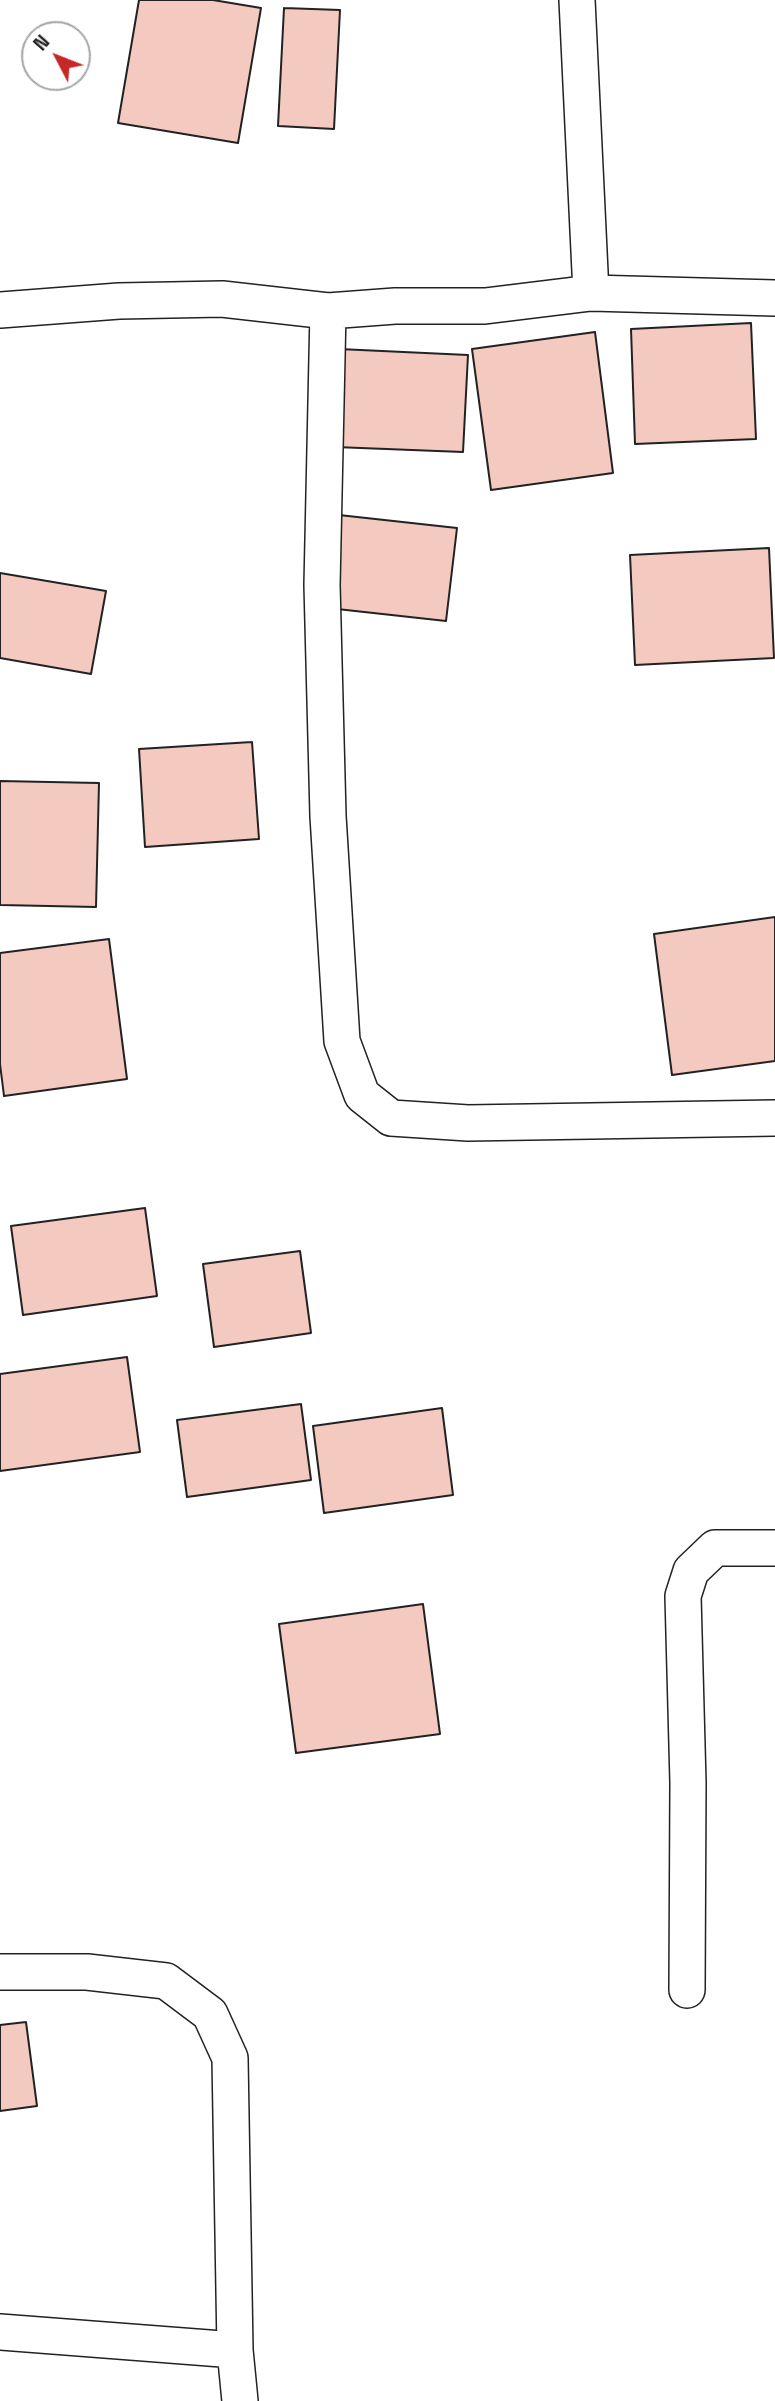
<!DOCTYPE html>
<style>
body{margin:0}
#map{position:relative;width:775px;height:2401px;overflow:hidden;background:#fff;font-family:"Space Grotesk",sans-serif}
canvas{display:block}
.north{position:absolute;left:21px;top:21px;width:70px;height:70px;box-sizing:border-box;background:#fff;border:2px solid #a7a7a7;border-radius:50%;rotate:312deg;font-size:19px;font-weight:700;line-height:28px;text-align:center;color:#222}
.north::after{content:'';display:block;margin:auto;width:24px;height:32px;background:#c62828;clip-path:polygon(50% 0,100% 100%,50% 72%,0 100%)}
</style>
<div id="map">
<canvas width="775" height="2401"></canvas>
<div class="north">N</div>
</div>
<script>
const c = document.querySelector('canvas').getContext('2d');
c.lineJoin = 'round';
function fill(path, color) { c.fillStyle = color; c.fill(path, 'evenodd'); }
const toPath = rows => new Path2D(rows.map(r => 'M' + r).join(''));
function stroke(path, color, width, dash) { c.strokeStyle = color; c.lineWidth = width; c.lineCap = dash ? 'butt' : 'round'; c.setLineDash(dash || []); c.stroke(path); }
const building = toPath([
 [139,0,213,0,261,8,238,143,118,123,139,0],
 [284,8,340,10,334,129,278,126,284,8],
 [751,323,756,439,635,444,631,329,751,323],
 [595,332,613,473,491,490,472,349,595,332],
 [339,349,468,355,463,452,335,447,339,349],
 [339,515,457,528,446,621,328,608,339,515],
 [769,548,774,658,635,665,630,555,769,548],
 [0,573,106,591,91,674,0,658,0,573],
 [252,742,259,839,145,847,139,749,252,742],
 [0,781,99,783,96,907,0,905,0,781],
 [775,917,775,1061,672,1075,654,934,775,917],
 [109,939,127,1079,4,1096,0,1064,0,953,109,939],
 [145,1208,157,1296,23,1315,11,1226,145,1208],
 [300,1251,311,1333,214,1347,203,1264,300,1251],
 [127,1357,140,1452,0,1471,0,1374,127,1357],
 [301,1404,311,1480,187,1497,177,1420,301,1404],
 [442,1408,453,1495,324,1513,313,1426,442,1408],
 [423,1604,440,1734,296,1753,279,1624,423,1604],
 [26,2022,37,2106,0,2111,0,2025,26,2022]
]);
const street = toPath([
 [577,0,591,293],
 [0,310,119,301,222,299,328,311,322,585,328,816,342,1041,362,1095,391,1118,468,1123,775,1118],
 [328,311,395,306,485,306,591,293,775,298],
 [0,1972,87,1972,166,1981,210,2014,230,2058,235,2350,240,2401],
 [687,1990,688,1783,683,1596,691,1571,715,1548,775,1548],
 [0,2332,235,2350]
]);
fill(building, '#f3c9c0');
stroke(building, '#222', 2);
stroke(street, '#222', 38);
stroke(street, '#fff', 35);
</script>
